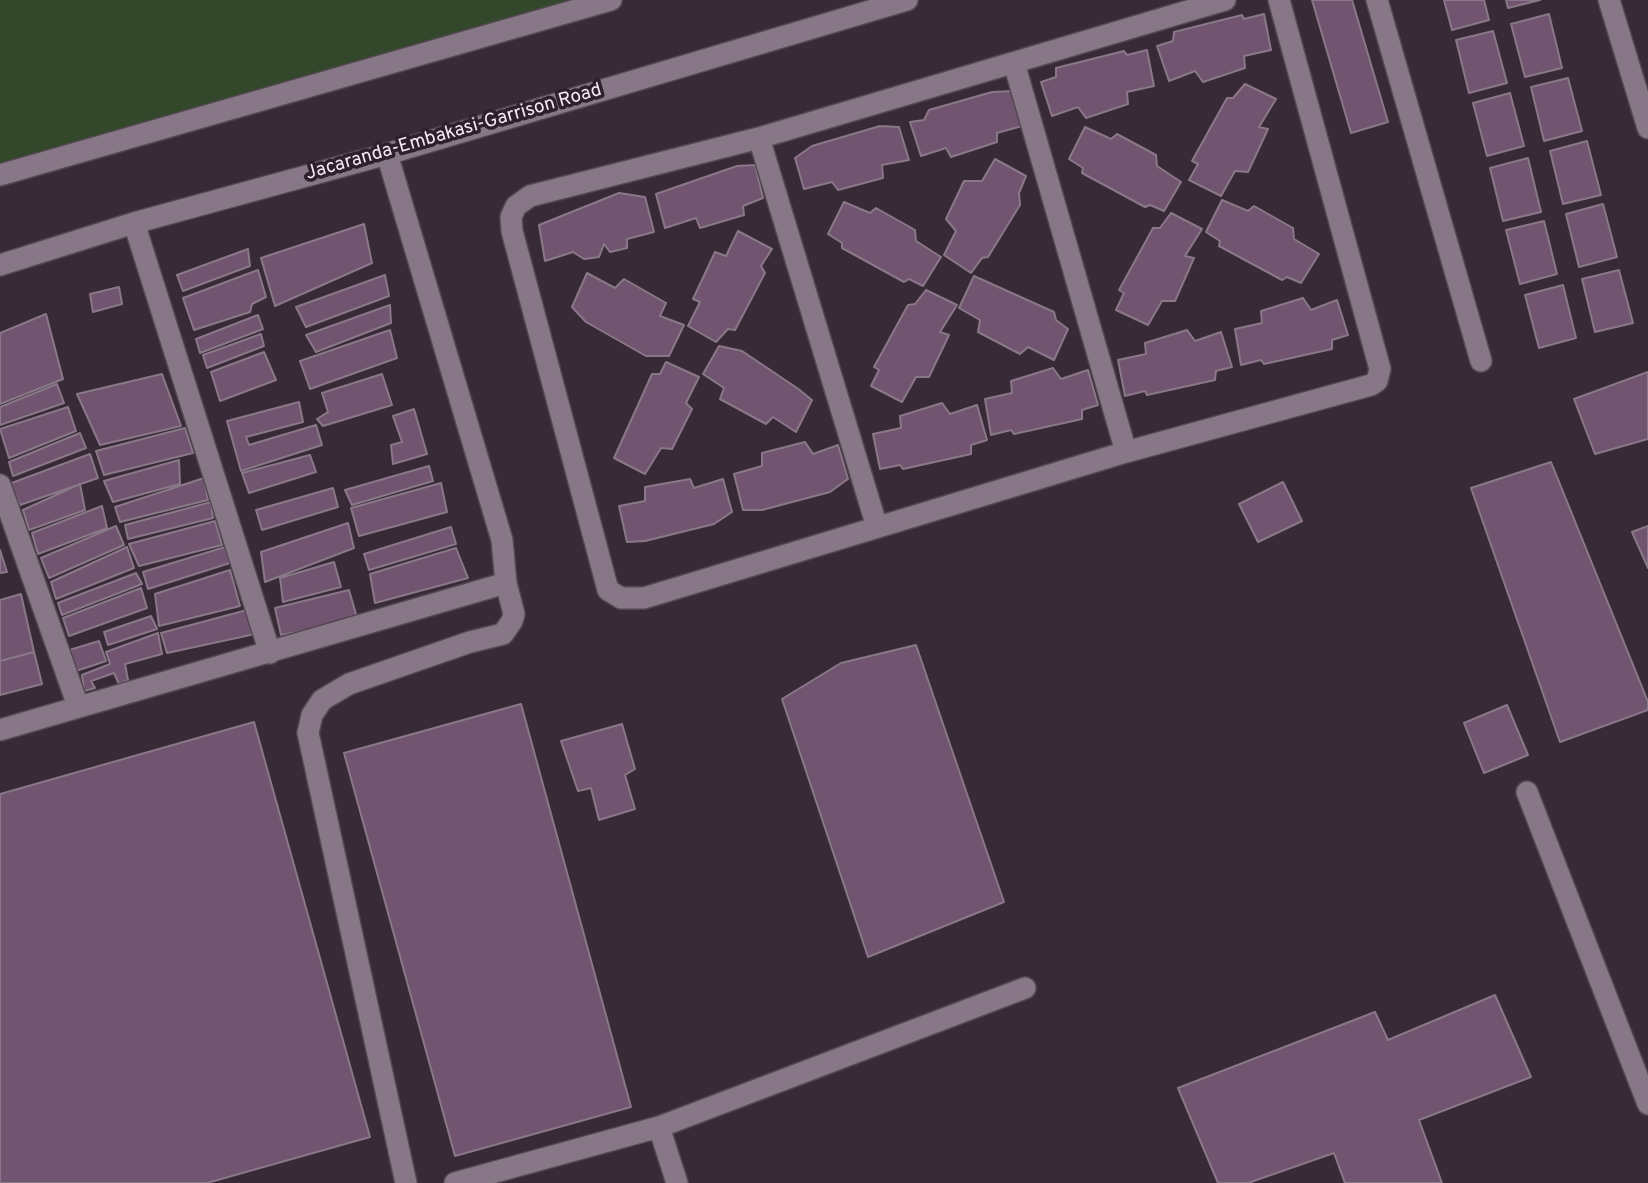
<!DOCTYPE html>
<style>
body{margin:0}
canvas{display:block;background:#392a38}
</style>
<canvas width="1648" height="1183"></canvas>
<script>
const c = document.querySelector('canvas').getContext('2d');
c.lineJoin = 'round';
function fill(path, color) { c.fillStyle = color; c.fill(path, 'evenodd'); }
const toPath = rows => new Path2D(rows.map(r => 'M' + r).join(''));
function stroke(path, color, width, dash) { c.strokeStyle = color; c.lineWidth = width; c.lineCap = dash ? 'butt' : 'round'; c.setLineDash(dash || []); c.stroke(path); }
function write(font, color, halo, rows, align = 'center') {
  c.font = font + ' Overpass,sans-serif'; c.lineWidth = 7; c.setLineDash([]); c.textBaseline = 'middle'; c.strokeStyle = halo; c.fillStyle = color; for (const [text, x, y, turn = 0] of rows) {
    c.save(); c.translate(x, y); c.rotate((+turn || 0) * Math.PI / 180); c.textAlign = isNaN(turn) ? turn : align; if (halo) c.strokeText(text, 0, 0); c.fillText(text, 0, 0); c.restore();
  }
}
const green = toPath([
 [0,0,580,0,0,163]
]);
const building = toPath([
 [1312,0,1352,0,1388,122,1351,133,1312,0],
 [1444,0,1484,0,1489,20,1452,30,1444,0],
 [1506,0,1540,0,1508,8,1506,0],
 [1264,14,1271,50,1244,56,1245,68,1203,82,1195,71,1169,81,1157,46,1173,41,1174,32,1242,15,1244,19,1264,14],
 [1549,14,1562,68,1525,77,1511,24,1549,14],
 [1493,31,1507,83,1469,93,1456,40,1493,31],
 [1147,50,1154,86,1127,92,1128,104,1086,118,1078,107,1052,116,1041,82,1056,77,1056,68,1124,51,1127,55,1147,50],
 [1568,78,1582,131,1544,141,1531,87,1568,78],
 [1245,84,1276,99,1259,127,1268,129,1248,172,1235,171,1221,196,1189,180,1198,164,1192,161,1227,98,1233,98,1245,84],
 [1013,91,1022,126,997,133,997,142,951,157,946,148,921,156,910,122,924,120,929,110,992,92,1013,91],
 [1510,93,1524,146,1487,156,1473,103,1510,93],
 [880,126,899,127,909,160,882,165,883,178,838,190,832,182,804,189,795,158,812,146,880,126],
 [1085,127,1111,139,1117,134,1156,155,1157,166,1181,182,1164,211,1150,205,1145,207,1082,173,1083,168,1069,159,1085,127],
 [1587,141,1601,195,1563,204,1550,151,1587,141],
 [1528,158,1541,212,1503,221,1490,168,1528,158],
 [995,159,1026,176,1019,193,1020,205,988,257,982,258,971,273,944,255,956,231,946,219,964,181,982,181,995,159],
 [755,165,763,198,743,206,744,215,700,228,696,218,665,228,656,194,737,166,755,165],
 [619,193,645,197,654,232,627,239,627,248,610,252,604,244,599,257,584,259,573,252,545,261,539,225,619,193],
 [1222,200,1248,211,1254,206,1293,228,1294,239,1319,254,1301,283,1287,277,1282,280,1219,246,1220,241,1206,232,1222,200],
 [844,202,870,213,876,208,915,230,916,241,941,257,923,286,909,279,904,282,842,248,842,243,828,234,844,202],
 [1603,204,1617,257,1579,267,1566,214,1603,204],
 [1171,213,1202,229,1185,256,1194,258,1175,301,1162,301,1148,325,1116,310,1124,293,1119,290,1153,228,1160,228,1171,213],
 [1544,221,1557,274,1520,284,1506,230,1544,221],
 [364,224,372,263,275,306,261,258,364,224],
 [738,231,772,249,761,266,765,273,735,330,728,329,716,342,688,326,700,302,693,299,715,252,726,256,738,231],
 [248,249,250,266,183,291,177,275,248,249],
 [258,270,266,297,252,304,250,312,194,330,183,298,258,270],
 [1619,270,1633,323,1595,332,1582,279,1619,270],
 [587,273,615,288,624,279,666,303,660,316,684,325,669,356,646,356,586,322,572,307,587,273],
 [385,275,389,296,306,327,296,307,385,275],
 [974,276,1054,312,1056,320,1068,329,1054,360,1028,347,1020,354,978,332,980,320,959,308,974,276],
 [1563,285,1576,338,1539,348,1525,295,1563,285],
 [119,287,122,304,93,312,90,294,119,287],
 [926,290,957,305,940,332,949,335,929,377,916,377,902,402,871,386,879,370,874,367,908,305,915,304,926,290],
 [1303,298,1311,310,1337,300,1348,335,1332,340,1332,349,1264,364,1261,360,1241,365,1235,329,1262,323,1261,311,1303,298],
 [390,305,391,323,316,352,306,335,390,305],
 [46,314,63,379,0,404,0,333,46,314],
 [258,315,263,329,200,353,196,339,258,315],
 [390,330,397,358,310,389,300,361,390,330],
 [1187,330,1195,341,1221,332,1232,367,1216,371,1215,380,1147,395,1145,391,1125,396,1118,360,1146,354,1145,343,1187,330],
 [261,334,264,346,207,368,203,355,261,334],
 [719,346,742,351,797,388,812,400,796,432,773,417,766,424,720,399,724,388,703,374,719,346],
 [264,352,276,380,220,401,211,372,264,352],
 [666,362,699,377,686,403,692,409,672,449,661,448,645,474,614,458,652,374,660,374,666,362],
 [1053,368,1061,379,1088,370,1098,405,1082,410,1082,419,1014,434,1011,430,991,435,985,399,1012,393,1011,381,1053,368],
 [1648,372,1648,439,1595,454,1574,399,1648,372],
 [162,374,181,426,100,445,77,394,162,374],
 [382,374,392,405,323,426,317,419,328,412,322,393,382,374],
 [57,384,64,403,0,425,0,407,57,384],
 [299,402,303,422,246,437,249,445,316,425,322,445,241,471,227,421,299,402],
 [942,403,950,414,977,405,987,440,971,445,971,454,903,469,900,465,880,469,873,434,901,428,900,416,942,403],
 [68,407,76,431,9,458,0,429,68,407],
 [414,409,427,454,393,464,391,445,402,442,393,416,414,409],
 [185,428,193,453,104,475,96,451,185,428],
 [80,433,86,448,13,476,9,462,80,433],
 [805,442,813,454,838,445,848,479,830,492,762,510,743,510,734,474,762,466,762,453,805,442],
 [90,454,98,478,20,505,9,484,90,454],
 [310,455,316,472,249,493,242,473,310,455],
 [179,460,180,484,113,502,104,481,179,460],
 [1551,462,1648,702,1648,710,1560,742,1471,488,1551,462],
 [429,466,433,481,352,505,345,490,429,466],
 [204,478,208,500,120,522,115,507,204,478],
 [690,479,694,488,723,479,732,512,714,524,645,541,627,542,619,506,645,501,645,487,690,479],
 [1283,482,1302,521,1258,542,1239,504,1283,482],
 [441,483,447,512,359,536,351,508,441,483],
 [80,484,85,510,29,530,23,510,80,484],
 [333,488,338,507,262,530,256,510,333,488],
 [211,502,213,518,128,539,125,525,211,502],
 [102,506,107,528,38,554,32,533,102,506],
 [215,521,222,545,139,566,129,544,215,521],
 [348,523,354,548,265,582,261,552,348,523],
 [116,526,124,545,49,578,41,558,116,526],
 [1648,526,1648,568,1632,532,1648,526],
 [451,527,456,544,369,570,364,554,451,527],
 [127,547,134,568,56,599,51,582,127,547],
 [225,547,230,563,148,589,143,572,225,547],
 [456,548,468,578,375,603,370,574,456,548],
 [0,550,7,572,0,573,0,550],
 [334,562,341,587,283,602,280,578,334,562],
 [230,570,240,606,159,626,155,594,230,570],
 [136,573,142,584,62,615,58,603,136,573],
 [141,588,147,608,69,636,63,618,141,588],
 [349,590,358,621,281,635,275,608,349,590],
 [21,594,34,652,0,661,0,600,21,594],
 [247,610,255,634,167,653,161,633,247,610],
 [151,616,157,629,108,645,104,632,151,616],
 [158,633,162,654,125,664,128,680,119,684,114,673,91,681,95,688,84,691,82,675,110,664,106,652,158,633],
 [99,641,106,661,70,673,63,652,99,641],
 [916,645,1004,902,868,957,782,699,841,663,916,645],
 [34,652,42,684,0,695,0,661,34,652],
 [521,704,631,1107,455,1156,344,753,521,704],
 [1507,705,1528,755,1484,773,1464,723,1507,705],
 [254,722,370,1137,207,1183,0,1183,0,794,254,722],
 [622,724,635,769,625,775,635,809,599,820,591,788,578,791,561,741,622,724],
 [1495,995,1531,1077,1419,1120,1442,1183,1345,1183,1334,1153,1248,1183,1218,1183,1178,1088,1375,1012,1388,1040,1495,995]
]);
const minor = toPath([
 [1225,0,759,138,530,196,516,206,511,217,512,231,608,590,621,598,644,598,1126,452,1371,385,1377,381,1380,369,1279,0],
 [1377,0,1481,361],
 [1609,0,1648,128],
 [1014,63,1126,452],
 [759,138,877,527],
 [387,154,502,540,506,583,514,614,512,621,503,634,470,642,349,684,322,700,312,715,308,733,406,1183],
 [0,175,611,0],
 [134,223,270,653],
 [0,265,134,223,387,154,907,0],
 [0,485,78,706],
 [0,730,506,583],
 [1527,792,1648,1104],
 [659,1127,677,1183],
 [455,1183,659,1127,1025,988]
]);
const streetNames = [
 ["Jacaranda-Embakasi-Garrison Road",454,133,-16]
];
fill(green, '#33472a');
fill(building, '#71546f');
stroke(building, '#897887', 2);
stroke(minor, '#534752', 24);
stroke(minor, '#887887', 21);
write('19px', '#f5ebf4', '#2e212d', streetNames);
</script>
